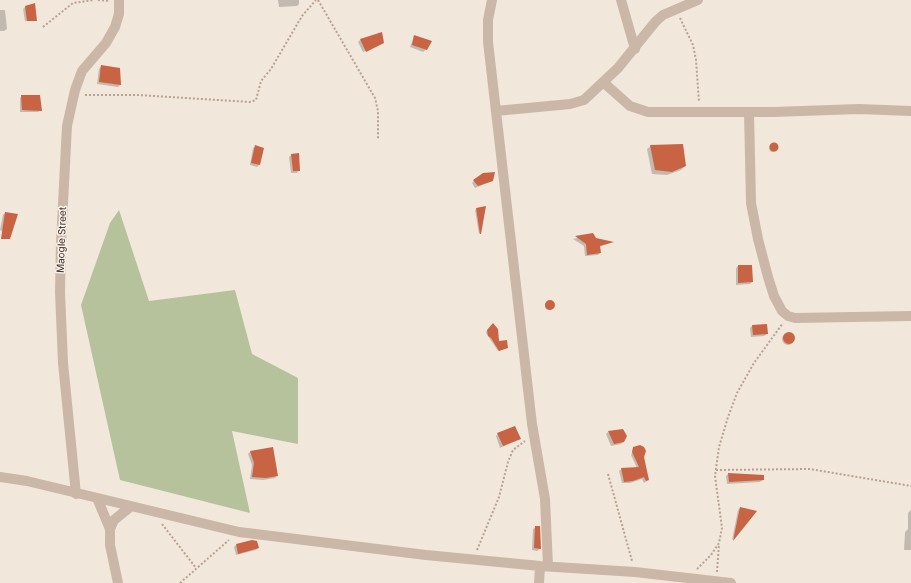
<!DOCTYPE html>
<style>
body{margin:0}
canvas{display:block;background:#f2e7db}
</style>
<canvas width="911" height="583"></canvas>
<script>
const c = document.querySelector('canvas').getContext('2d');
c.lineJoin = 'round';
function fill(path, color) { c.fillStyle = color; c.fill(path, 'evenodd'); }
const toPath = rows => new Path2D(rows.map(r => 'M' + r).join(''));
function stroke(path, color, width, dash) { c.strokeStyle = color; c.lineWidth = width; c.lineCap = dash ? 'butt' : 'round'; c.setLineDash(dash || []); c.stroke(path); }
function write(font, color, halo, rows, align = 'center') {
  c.font = font + ' Inter,sans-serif'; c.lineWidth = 3; c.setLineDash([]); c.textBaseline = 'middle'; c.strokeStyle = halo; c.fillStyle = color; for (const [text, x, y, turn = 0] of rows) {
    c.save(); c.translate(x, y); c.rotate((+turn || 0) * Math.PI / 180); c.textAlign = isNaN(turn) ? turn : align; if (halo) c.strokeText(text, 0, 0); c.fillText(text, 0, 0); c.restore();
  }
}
const green = toPath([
 [119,210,149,301,235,290,252,354,298,378,298,444,232,431,250,513,120,480,81,305,110,223]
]);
const shadow = toPath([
 [278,0,299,0,299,4,297,6,279,7],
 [25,7,36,20,35,21,35,20,25,21,23,9],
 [0,10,5,10,7,29,4,31,0,31],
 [414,36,426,49,423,52,410,47],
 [361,39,383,43,363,52,358,42],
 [101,66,119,69,120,85,118,87,97,84,99,69],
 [22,96,41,110,38,112,20,112,20,98],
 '769 148a4 4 0 1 1 8 0a4 4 0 1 1-8 0Z',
 [256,146,259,165,257,167,250,165,253,148],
 [651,146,685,166,681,170,667,175,652,174,647,149],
 [298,154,299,170,297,173,291,173,289,157,291,155],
 [474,181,492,181,475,188,472,183],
 [485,208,480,233,479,234,475,210],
 [5,213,9,236,0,230,3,215],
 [592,234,595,239,611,242,599,247,600,253,598,255,585,256,584,246,573,239],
 [738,266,751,266,752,282,750,284,736,285,736,268],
 '545 306a4 4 0 1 1 8 0a4 4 0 1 1-8 0Z',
 [752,326,767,334,764,336,751,337,750,328],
 [487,330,498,342,506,348,498,351,486,333],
 '782 339a6 6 0 1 1 12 0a6 6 0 1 1-12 0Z',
 [608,432,623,442,621,444,611,446,606,434],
 [498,434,519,439,500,448,496,436],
 [273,448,277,475,275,478,263,480,250,479,252,465,248,454,250,452],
 [634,448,643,457,648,480,644,483,642,479,630,483,622,483,619,471,622,469,637,468,631,455],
 [728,474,763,480,760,482,727,484,726,476],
 [740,508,752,517,732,540,738,510],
 [911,510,911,550,904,550,905,532,908,529,908,513],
 [536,527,540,549,537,551,532,550,533,529],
 [236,545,258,548,256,550,236,555,234,547]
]);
const building = toPath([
 [35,3,37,21,27,21,25,6],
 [382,32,384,43,366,52,360,39],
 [414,35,432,41,427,50,412,45],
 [101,65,120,68,121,85,99,82],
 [21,95,40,95,42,111,22,110],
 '769.5 147a4.5 4.5 0 1 1 9 0a4.5 4.5 0 1 1-9 0Z',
 [683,144,686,166,672,172,655,170,650,145],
 [255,145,264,148,260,165,251,163],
 [299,153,300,171,293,171,291,154],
 [495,172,493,181,478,186,473,180,483,173],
 [486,206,481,234,480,234,476,208],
 [5,212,18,214,10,239,1,239],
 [593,233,596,238,614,242,600,246,601,253,587,255,586,244,575,236],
 [738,265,752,265,753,282,738,283],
 '545 305a5 5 0 1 1 10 0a5 5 0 1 1-10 0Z',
 [493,323,498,329,499,341,507,340,508,348,499,351,491,338,488,336,487,330],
 [767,324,768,334,753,335,752,325],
 '783 338a6 6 0 1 1 12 0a6 6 0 1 1-12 0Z',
 [515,426,521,439,503,446,497,433],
 [623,429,627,436,624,442,614,444,608,431],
 [640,445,644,447,646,451,644,457,649,480,646,481,644,477,633,481,624,482,621,468,639,467,632,452,633,447],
 [273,447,278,476,266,478,252,477,254,463,250,451],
 [728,473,764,475,764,480,729,482],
 [740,507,757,511,733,541],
 [535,526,540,526,541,549,534,548],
 [252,540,257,541,259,548,238,554,236,544]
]);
const path = toPath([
 [98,0,110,1],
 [318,0,375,98,378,111,378,140],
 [680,18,693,45,696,60,699,102],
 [43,27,73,3,94,0],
 [85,95,137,95,250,102,256,100,261,81,271,69,302,16,316,0],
 [716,470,810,469,911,486],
 [608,474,632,561],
 [162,524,196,568],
 [477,550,499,497,508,462,513,450,525,441],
 [697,569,711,555,719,543,722,528,715,476,719,447,728,417,737,393,754,363,783,323],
 [717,572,719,544],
 [180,583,229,540]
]);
const minor = toPath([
 [492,0,488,20,488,42,532,424,545,499,548,566],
 [621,0,635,49],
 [603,82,630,106,648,112,773,112,859,109,911,111],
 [496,111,570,104,584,100,618,68,656,21,663,15,698,0],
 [749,112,751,203,758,239,768,277,774,296,782,311,788,316,795,318,911,316],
 [0,477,27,481,239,532,426,555,540,566,635,572,731,583],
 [76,494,63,363,60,292,61,243,67,126,75,90,82,71,106,43,115,27,119,14,119,0],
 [97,498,110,529],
 [118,583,110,545,110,529,114,520,130,507],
 [539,583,540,566]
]);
const streetNames = [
 ["Maogle Street",62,240,-88]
];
fill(green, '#b5c29b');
fill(shadow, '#0003');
fill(building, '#c86344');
stroke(path, '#b7a191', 2, [2, 2]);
stroke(minor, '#cbb7a7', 10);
write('10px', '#372c28', '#faf1e8', streetNames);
</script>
